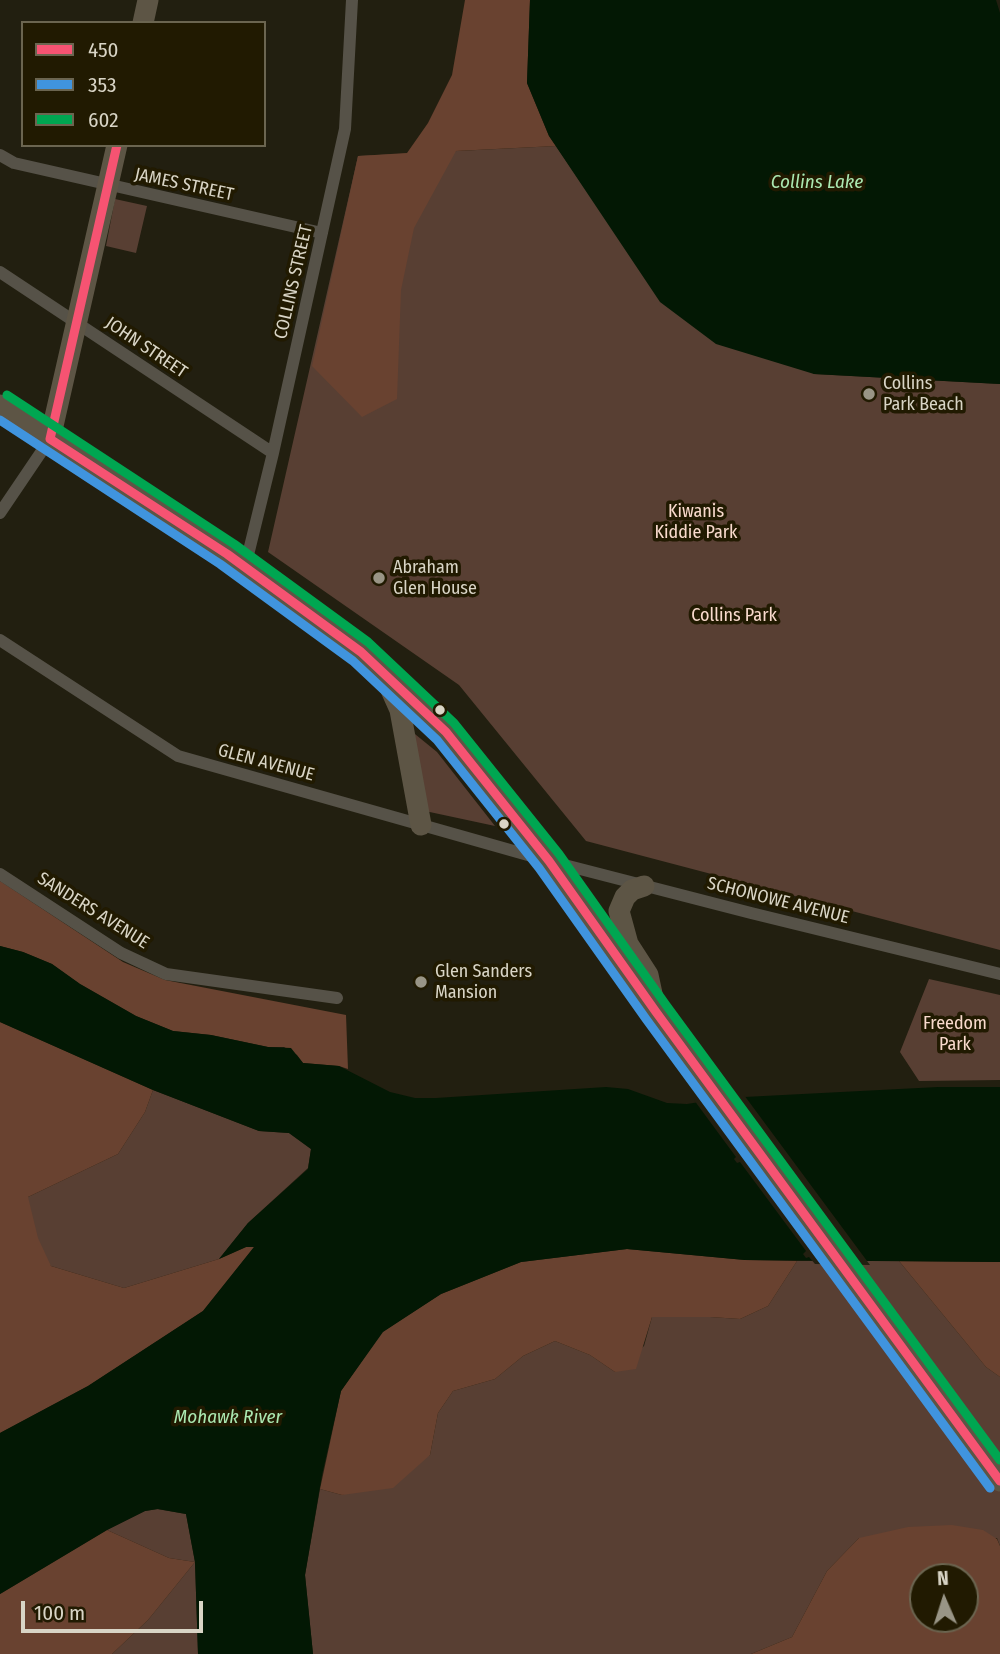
<!DOCTYPE html>
<style>
body{margin:0}
#map{position:relative;width:1000px;height:1654px;overflow:hidden;background:#221f10;font-family:"Fira Sans Condensed",sans-serif}
canvas{display:block}
.legend{position:absolute;left:21px;top:21px;width:245px;height:126px;box-sizing:border-box;background:#211a01;border:2px solid #6b6550;margin:0;padding:9px 12px;list-style:none;font-size:21px;color:#d9d5c6}
.legend li{display:flex;align-items:center;gap:14px;height:35px}
.legend b{width:35px;border:2px solid #6b6550}
.north{position:absolute;left:909px;top:1563px;width:70px;height:70px;box-sizing:border-box;background:#211a01;border:2px solid #6b6550;border-radius:50%;rotate:357deg;font-size:19px;font-weight:700;line-height:28px;text-align:center;color:#d9d5c6}
.north::after{content:'';display:block;margin:auto;width:24px;height:32px;background:#999586;clip-path:polygon(50% 0,100% 100%,50% 72%,0 100%)}
.scale{position:absolute;left:21px;top:1601px;width:182px;height:32px;box-sizing:border-box;border:4px solid #d9d5c6;border-top:0;padding-left:9px;font-size:21px;line-height:24px;white-space:nowrap;color:#d9d5c6;-webkit-text-stroke:5px #211a01;paint-order:stroke}
</style>
<div id="map">
<canvas width="1000" height="1654"></canvas>
<ul class="legend">
<li><b style="height:9px;background:#f65372"></b>450</li>
<li><b style="height:9px;background:#4094de"></b>353</li>
<li><b style="height:9px;background:#00a651"></b>602</li>
</ul>
<div class="north">N</div>
<div class="scale">100 m</div>
</div>
<script>
const c = document.querySelector('canvas').getContext('2d');
c.lineJoin = 'round';
function fill(path, color) { c.fillStyle = color; c.fill(path, 'evenodd'); }
const toPath = rows => new Path2D(rows.map(r => 'M' + r).join(''));
function stroke(path, color, width, dash) { c.strokeStyle = color; c.lineWidth = width; c.lineCap = dash ? 'butt' : 'round'; c.setLineDash(dash || []); c.stroke(path); }
function write(font, color, halo, rows, align = 'center') {
  c.font = font + ' "Fira Sans Condensed",sans-serif'; c.lineWidth = 7; c.setLineDash([]); c.textBaseline = 'middle'; c.strokeStyle = halo; c.fillStyle = color; for (const [text, x, y, turn = 0] of rows) {
    c.save(); c.translate(x, y); c.rotate((+turn || 0) * Math.PI / 180); c.textAlign = isNaN(turn) ? turn : align; if (halo) c.strokeText(text, 0, 0); c.fillText(text, 0, 0); c.restore();
  }
}
const green = toPath([
 [556,146,608,222,814,374,1000,384,1000,950,586,841,459,685,268,552,358,156],
 [115,199,147,206,136,253,106,246],
 [410,730,437,752,495,826,425,811],
 [929,979,1000,995,1000,1080,919,1081,900,1052],
 [153,1090,259,1131,289,1133,311,1149,308,1168,248,1223,219,1259,124,1288,51,1266,0,1230,28,1197,118,1154,145,1112],
 [797,1261,899,1261,986,1367,1000,1377,1000,1546,997,1538,859,1538,827,1571,792,1637,751,1654,313,1654,305,1575,320,1489,342,1495,430,1455,438,1413,453,1391,495,1379,523,1356,555,1341,590,1355,615,1372,644,1346,652,1317,710,1317,740,1319,768,1306],
 [157,1509,186,1514,195,1562,198,1654,112,1654,148,1620,195,1562,169,1558,107,1530,145,1511]
]);
const forest = toPath([
 [465,0,530,0,527,83,549,136,556,146,456,151,414,228,401,290,397,399,362,417,312,366,358,156,407,153,428,123,452,75],
 [0,881,123,962,165,980,346,1015,348,1069,339,1066,303,1063,297,1055,284,1047,268,1047,211,1035,173,1031,136,1016,80,984,52,964,23,952,0,946],
 [0,1022,153,1090,145,1112,118,1154,28,1197,38,1238,51,1266,124,1288,219,1259,246,1247,255,1246,203,1311,88,1386,0,1433],
 [627,1249,745,1260,797,1261,768,1306,740,1319,710,1317,652,1317,636,1369,615,1372,590,1355,555,1341,523,1356,495,1379,453,1391,438,1413,430,1455,393,1488,342,1495,320,1489,341,1391,382,1332,441,1294,521,1262],
 [899,1261,1000,1262,1000,1377,986,1367],
 [952,1525,983,1530,997,1539,1000,1546,1000,1654,751,1654,792,1637,827,1571,859,1538,908,1527],
 [923,1577,965,1577,965,1619,923,1619],
 [107,1530,169,1558,195,1562,148,1620,112,1654,0,1654,0,1594]
]);
const water = toPath([
 [530,0,996,0,1000,13,1000,384,814,374,716,344,660,302,549,136,527,83],
 [0,946,23,952,52,964,80,984,136,1016,173,1031,211,1035,268,1047,291,1048,303,1063,339,1066,390,1092,415,1098,436,1098,606,1087,628,1089,667,1103,687,1104,725,1098,938,1087,1000,1087,1000,1262,745,1260,627,1249,521,1262,441,1294,383,1332,341,1391,322,1475,305,1575,313,1654,198,1654,195,1562,186,1514,158,1509,145,1511,107,1530,0,1594,0,1433,88,1386,203,1311,254,1247,246,1247,219,1259,248,1223,308,1169,311,1149,289,1133,259,1131,153,1090,0,1022]
]);
const pier = toPath([
 [725,1095,744,1095,870,1265,815,1264,809,1257,806,1258,803,1254,806,1251,740,1162,737,1163,734,1159,736,1157,694,1100]
]);
const minor = toPath([
 [0,155,14,163,322,233],
 [0,272,273,453],
 [0,513,50,439],
 [245,567,273,453,345,129,352,0],
 [0,640,178,756,549,861,751,913,1000,974],
 [0,874,121,953,166,974,337,998]
]);
const primary = toPath([
 [143,23,148,0],
 [0,405,227,554,361,652,446,732,549,861,656,1012,1000,1481],
 [50,439,117,145],
 [387,681,400,710,421,825],
 [644,886,632,890,625,897,619,911,628,944,648,975,654,1003]
]);
const bus1 = toPath([
 [117,145,50,439,227,554,361,652,446,732,549,861,656,1012,1000,1481]
]);
const bus2 = toPath([
 [0,420,220,564,353,661,437,740,539,868,646,1019,990,1488]
]);
const bus3 = toPath([
 [7,395,234,544,368,642,454,723,559,854,666,1005,1000,1460]
]);
const markers = [
 [869,394,7,"#999586"],
 [379,578,7,"#999586"],
 [440,710,6,"#d9d5c6"],
 [504,824,6,"#d9d5c6"],
 [421,982,7,"#999586"]
];
const streetNames = [
 ["JAMES STREET",184,185,12],
 ["COLLINS STREET",294,282,-77],
 ["JOHN STREET",146,348,34],
 ["GLEN AVENUE",266,763,15],
 ["SCHONOWE AVENUE",778,901,14],
 ["SANDERS AVENUE",93,911,32]
];
const poiNames = [
 ["Collins",883,384],
 ["Park Beach",883,405],
 ["Abraham",393,568],
 ["Glen House",393,589],
 ["Glen Sanders",435,972],
 ["Mansion",435,993]
];
const parkNames = [
 ["Kiwanis",696,512],
 ["Kiddie Park",696,533],
 ["Collins Park",734,616],
 ["Freedom",955,1024],
 ["Park",955,1045]
];
const waterNames = [
 ["Collins Lake",817,183],
 ["Mohawk River",228,1418]
];
fill(green, '#583f33');
fill(forest, '#694230');
fill(water, '#031804');
fill(pier, '#221f10');
stroke(minor, '#565248', 12);
stroke(primary, '#5d5545', 21);
stroke(bus1, '#f65372', 9);
stroke(bus2, '#4094de', 9);
stroke(bus3, '#00a651', 9);
for (const [x, y, r, color] of markers) { const dot = new Path2D(); dot.arc(x, y, r, 0, 2 * Math.PI); c.fillStyle = color; c.fill(dot); stroke(dot, '#211a01', 2.5); }
write('18px', '#d9d5c6', '#211a01', streetNames);
write('18px', '#d9d5c6', '#211a01', poiNames, 'left');
write('18px', '#f9dacd', '#211a01', parkNames);
write('italic 19px', '#abe8b1', '#211a01', waterNames);
</script>
